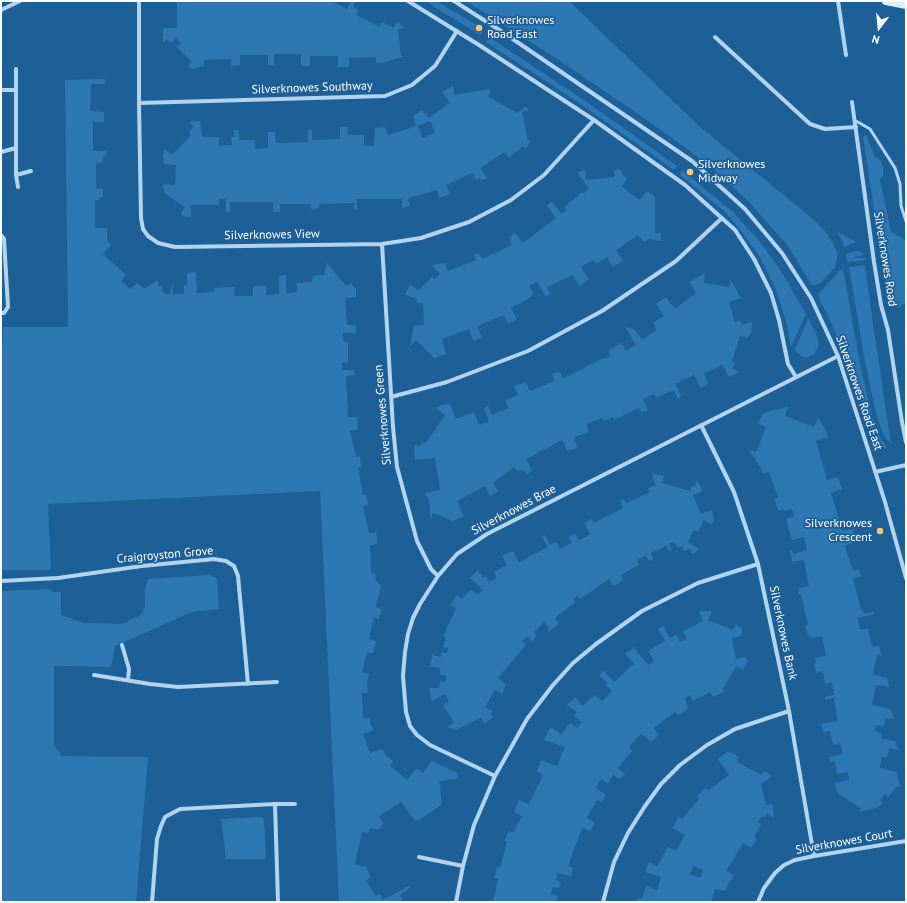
<!DOCTYPE html>
<style>
body{margin:0}
#map{position:relative;width:907px;height:903px;overflow:hidden;background:#1d5f97;font-family:"PT Sans",sans-serif}
canvas{display:block}
.frame{position:absolute;inset:0;border:2px solid #fff;pointer-events:none}
.north{position:absolute;left:859px;top:8px;width:40px;height:40px;-webkit-text-stroke:3px #1d5f97;paint-order:stroke;rotate:196deg;font-size:11px;font-weight:700;line-height:16px;text-align:center;color:#fff}
.north::after{content:'';display:block;margin:auto;width:14px;height:18px;background:#fff;clip-path:polygon(50% 0,100% 100%,50% 72%,0 100%)}
</style>
<div id="map">
<canvas width="907" height="903"></canvas>
<div class="frame"></div>
<div class="north">N</div>
</div>
<script>
const c = document.querySelector('canvas').getContext('2d');
c.lineJoin = 'round';
function fill(path, color) {
  c.fillStyle = color;
  c.fill(path, 'evenodd');
}
function shape(rows) {
  const path = new Path2D();
  for (const r of rows) {
    path.moveTo(r[0], r[1]);
    for (let i = 2; i < r.length; i += 2) path.lineTo(r[i], r[i + 1]);
  }
  return path;
}
function stroke(path, color, width, dash) {
  c.strokeStyle = color;
  c.lineWidth = width;
  c.lineCap = dash ? 'butt' : 'round';
  c.setLineDash(dash || []);
  c.stroke(path);
}
function drawText(font, color, halo, rows, align = 'center') {
  c.font = font + ' "PT Sans",sans-serif';
  c.lineWidth = 3.5;
  c.setLineDash([]);
  c.textBaseline = 'middle';
  c.strokeStyle = halo;
  c.fillStyle = color;
  for (const [text, x, y, turn = 0] of rows) {
    c.save();
    c.translate(x, y);
    c.rotate((+turn || 0) * Math.PI / 180);
    c.textAlign = isNaN(turn) ? turn : align;
    if (halo) c.strokeText(text, 0, 0);
    c.fillText(text, 0, 0);
    c.restore();
  }
}
const green = shape([
 [163,1,331,1,347,9,351,1,355,1,353,7,359,10,356,15,367,20,379,27,382,22,393,28,397,22,405,28,398,29,401,56,405,56,382,63,376,63,376,57,349,58,349,67,338,67,338,56,310,56,310,66,301,66,301,54,274,54,274,65,268,65,268,55,240,55,240,65,231,66,231,59,204,60,204,66,192,69,188,66,192,62,177,47,181,43,176,38,171,43,167,39,163,43,163,28,177,28,177,2],
 [425,1,436,1,483,29,480,35],
 [466,1,569,1,699,126,812,218,825,231,833,243,837,252,837,259,835,267,826,277,819,284,812,285,787,245,750,203,712,168,674,139,565,64],
 [489,37,584,100,677,166,674,170,582,105,486,42],
 [105,79,105,84,91,84,90,111,104,112,104,122,93,122,93,151,106,151,106,156,103,156,103,162,96,163,96,189,103,189,103,197,100,197,100,200,95,200,95,228,107,228,107,240,111,245,103,254,126,275,121,281,130,289,137,283,144,289,158,280,158,286,162,286,162,291,165,294,170,294,172,285,173,285,173,294,184,294,184,285,187,285,187,273,196,272,197,293,214,292,214,288,234,287,235,296,253,296,253,286,266,286,266,295,279,294,279,276,286,275,286,293,297,292,297,283,312,282,313,276,324,275,327,263,346,286,351,283,356,289,356,297,345,298,347,325,356,325,356,333,343,333,343,341,348,342,348,363,342,363,342,370,354,370,355,375,346,376,348,417,357,417,358,429,350,431,356,457,360,456,361,467,358,468,363,495,366,494,368,505,363,506,369,533,376,532,377,539,377,544,370,545,371,573,375,574,376,581,381,586,376,607,382,609,379,619,374,618,369,639,376,641,373,653,367,652,362,672,369,674,367,681,368,693,362,693,363,718,370,718,370,723,373,730,363,734,370,753,382,749,387,756,393,761,390,766,407,780,417,768,423,773,432,761,458,773,458,779,439,781,442,803,440,806,418,821,415,821,401,802,379,816,384,824,378,830,370,828,368,833,362,832,355,864,367,867,367,870,371,877,366,880,376,896,380,894,383,900,409,886,410,888,400,895,404,902,339,902,320,491,48,504,51,570,1,570,1,386,3,327,68,327,65,80],
 [453,86,454,95,489,89,491,90,488,96,517,113,526,107,529,110,522,112,528,140,531,140,526,149,523,146,509,158,504,152,481,168,487,178,481,181,480,178,476,180,472,173,446,185,450,194,439,198,437,190,408,198,410,206,402,208,402,199,357,199,357,209,354,209,354,203,319,204,319,208,311,209,311,204,280,204,280,212,273,212,273,202,230,202,230,212,226,212,226,199,219,199,219,205,191,205,191,217,186,217,180,215,185,207,164,193,163,184,175,185,176,165,164,164,163,156,164,148,172,155,191,135,189,132,194,126,189,122,200,121,202,137,219,137,219,146,232,145,231,137,234,137,234,130,239,130,239,140,255,140,255,149,268,148,268,132,275,132,276,143,308,142,308,130,312,130,312,140,340,139,340,127,347,127,348,135,364,135,364,146,374,146,375,128,385,127,388,135,416,126,413,116,422,110,429,118,450,103,442,92],
 [430,121,435,132,423,138,418,126],
 [866,135,875,157,879,159,883,166,883,176,880,180,891,232,906,240,906,302,898,308,884,276,863,136],
 [620,169,624,176,628,179,622,186,639,200,647,191,655,197,655,233,661,233,661,241,649,239,644,242,638,235,616,250,623,261,613,267,607,257,596,264,593,260,581,267,589,280,579,286,573,275,547,287,551,294,545,296,537,282,529,286,534,295,511,308,517,319,508,324,504,315,477,326,482,338,473,341,469,329,442,339,446,354,438,357,434,358,416,340,410,346,414,326,424,325,423,303,417,303,417,299,405,295,410,284,418,291,432,277,435,279,440,274,431,265,445,263,448,271,476,260,474,254,479,253,482,259,512,245,509,237,515,233,523,243,556,218,547,206,552,202,562,214,567,210,564,207,582,192,584,193,589,189,577,172,585,170,586,180,615,177,614,170],
 [682,170,733,212,760,242,781,271,806,314,791,347,786,322,777,292,760,257,739,228,724,211,680,175],
 [836,231,855,241,856,242,844,247,842,240],
 [855,251,860,251,863,253,863,255,854,257,853,258,866,258,865,260,848,262,846,259,847,254],
 [865,265,873,324,891,444,884,436,879,423,875,409,865,362,849,267],
 [843,269,860,364,871,412,876,431,887,448,884,448,873,436,853,375,832,325,818,296,819,293,823,289,840,270],
 [705,273,704,283,729,287,731,280,741,298,729,302,735,322,740,320,742,325,752,322,751,334,750,333,748,338,740,336,732,361,735,362,732,369,738,371,736,374,729,377,722,364,704,374,708,384,701,388,694,375,675,384,681,395,678,399,674,390,656,398,654,394,643,399,648,410,642,413,639,408,614,420,613,417,604,421,602,418,586,424,589,432,574,437,577,448,568,451,562,440,526,459,532,471,530,472,527,474,522,469,518,472,514,467,493,483,498,491,494,494,490,496,485,486,457,501,464,516,453,521,433,513,430,520,430,503,425,493,440,490,435,458,415,460,414,444,419,447,423,442,426,443,445,415,435,408,442,405,450,404,456,419,474,412,479,425,489,421,484,408,488,406,492,415,508,408,505,400,518,395,514,386,526,382,530,391,554,381,552,374,559,371,563,379,599,360,611,356,608,351,621,343,626,351,636,345,625,327,634,329,642,340,657,330,653,323,664,316,656,304,666,297,675,309,696,293,689,282],
 [808,318,817,336,819,345,814,354,806,358,798,354,795,350],
 [788,407,785,416,814,427,818,418,826,430,828,437,816,441,827,480,838,477,842,489,831,493,843,531,852,529,855,536,856,542,845,546,853,571,859,570,861,576,853,578,861,609,862,609,864,614,874,612,874,614,857,618,860,630,868,628,872,647,879,646,882,656,877,655,873,675,887,678,889,687,876,685,872,705,891,709,894,719,885,718,884,726,876,725,875,731,882,733,881,738,895,741,899,750,889,748,887,758,882,757,880,768,897,772,900,787,897,786,888,797,885,794,880,800,883,803,879,807,859,812,861,808,838,794,834,783,849,780,848,772,837,774,835,761,830,762,829,757,843,754,840,743,833,745,830,731,823,732,821,724,838,721,834,698,825,700,825,697,834,695,832,682,825,684,823,671,816,673,814,663,816,663,815,658,826,656,822,636,811,638,810,636,808,636,807,632,805,626,808,625,801,594,799,594,798,588,809,586,804,560,792,562,790,550,792,550,793,554,807,550,804,537,792,540,786,519,794,516,792,509,784,511,783,509,779,511,774,499,778,497,769,472,763,474,761,468,748,449,756,452,766,427,757,423,764,413,773,410],
 [655,474,664,476,662,483,690,491,692,486,695,486,696,481,700,485,702,491,693,495,701,514,712,510,714,519,712,524,704,520,698,532,694,530,688,542,699,549,695,553,692,554,689,549,684,551,682,546,678,548,674,542,669,544,672,550,669,551,666,546,651,553,653,559,649,561,646,556,637,560,639,565,621,575,623,580,614,586,609,579,580,599,577,596,573,599,575,602,555,618,559,624,549,631,548,629,549,627,544,622,534,632,537,635,532,641,527,636,522,641,526,645,498,678,506,685,502,694,495,690,485,707,493,711,490,715,494,717,484,724,481,718,456,730,447,727,454,723,443,705,449,702,445,694,432,701,429,688,439,688,440,682,445,682,446,675,440,675,440,668,430,667,432,655,441,657,442,652,447,653,448,648,443,647,446,637,444,636,447,627,456,608,450,605,457,595,462,599,471,589,478,595,483,590,470,578,478,570,483,578,486,576,489,582,497,578,494,572,507,565,502,556,513,551,519,562,548,547,542,537,545,535,550,545,556,542,560,549,572,543,569,537,575,533,579,540,590,534,584,523,591,519,594,523,623,508,620,501,624,499,626,503,650,492,648,488,656,485,652,477],
 [210,575,217,579,219,609,192,612,115,646,111,667,54,666,54,745,62,756,148,757,136,902,1,902,1,591,51,589,52,592,61,592,61,615,84,623,122,624,141,615,145,607,145,589,148,579],
 [703,611,712,611,708,620,733,630,736,624,742,629,741,636,732,638,736,659,746,657,747,663,743,670,736,666,723,689,725,691,713,697,710,692,693,701,690,695,685,698,688,709,678,715,675,712,654,728,659,735,651,742,641,734,629,747,632,751,618,768,625,774,620,779,613,775,608,783,601,779,596,788,606,795,602,802,597,800,587,818,594,822,591,831,582,828,568,866,573,868,571,876,558,873,556,880,561,882,559,888,553,887,551,894,558,896,556,902,493,902,498,879,494,878,497,867,500,868,507,842,504,841,509,831,513,833,522,816,514,812,519,800,529,804,543,775,537,771,541,760,557,766,565,747,544,740,548,731,551,727,561,734,570,723,577,728,582,722,574,716,577,712,567,705,575,697,583,706,595,695,602,701,612,691,606,685,607,683,599,675,601,673,604,671,614,682,634,664,625,654,634,647,648,665,654,661,648,651,665,641,658,629,664,626,670,638,676,635,680,642,687,639,683,631,703,621,699,612],
 [728,751,739,757,737,762,762,775,764,771,773,776,761,784,766,805,772,804,774,817,767,814,765,817,762,816,758,822,761,824,754,837,757,839,752,847,751,848,743,843,726,871,734,875,725,891,715,889,711,902,637,902,637,898,642,899,646,886,657,890,661,877,645,872,649,862,657,866,668,847,676,851,685,835,672,828,679,817,682,819,699,799,697,797,701,792,706,788,708,791,729,775,718,759],
 [694,866,703,870,700,878,690,874],
 [262,817,264,820,266,859,226,859,221,819]
]);
const service = shape([
 [856,121,870,129,895,168,900,184,901,206,906,221]
]);
const minor = shape([
 [139,1,139,103,141,218,143,229,148,236,158,243,175,247,382,244,421,238,469,222,511,200,544,175,594,120],
 [408,1,479,45,594,120,685,185,735,230,754,259,771,293,779,320,788,364,796,377],
 [454,1,501,31,692,161,745,209,782,253,811,298,838,356,885,502,906,578],
 [838,1,846,55],
 [1,10,20,1],
 [715,37,810,124,825,129,856,127],
 [16,69,16,175,18,187],
 [1,90,15,90],
 [852,102,874,262,881,305,888,330,902,422,906,442],
 [139,103,385,96,412,85,435,66,457,31],
 [1,152,16,148],
 [16,175,31,171],
 [1,235,4,239,8,307,4,313,1,313],
 [382,244,393,427,397,467,417,541,431,569,438,576],
 [391,397,447,382,528,351,602,311,676,261,722,218],
 [701,425,734,492,758,564,789,711,814,856],
 [875,472,906,465],
 [1,581,58,578,142,566,214,559,226,561,234,566,238,576,248,684],
 [122,645,129,669,128,680],
 [94,675,150,684,178,687,277,682],
 [495,776,430,745,417,735,410,726,406,712,403,676,405,652,408,634,413,618,420,604,438,576,457,554,487,534,838,356],
 [275,804,295,804],
 [419,857,463,866],
 [152,902,157,839,161,826,165,817,180,809,275,804,278,902],
 [456,902,463,866,474,825,495,776,527,719,553,685,573,663,596,644,642,611,698,583,758,564],
 [603,902,614,862,628,833,645,806,661,784,680,765,707,745,735,729,789,711],
 [758,902,764,888,775,873,784,865,795,860,814,856,906,841]
]);
const secondary = shape([
 [886,1,906,5]
]);
const markers = [
 [479,28,4,"#fec771"],
 [690,172,4,"#fec771"],
 [880,531,4,"#fec771"]
];
const poiNames = [
 ["Silverknowes",487,21],
 ["Road East",487,35],
 ["Silverknowes",698,165],
 ["Midway",698,179],
 ["Silverknowes",872,524,"right"],
 ["Crescent",872,538,"right"]
];
const streetNames = [
 ["Silverknowes Southway",312,88,-2],
 ["Silverknowes View",272,235,-1],
 ["Silverknowes Road",885,259,81],
 ["Silverknowes Road East",859,393,71],
 ["Silverknowes Green",383,415,-95],
 ["Silverknowes Brae",514,510,-28],
 ["Craigroyston Grove",165,555,-5],
 ["Silverknowes Bank",783,633,78],
 ["Silverknowes Court",844,842,-10]
];
fill(green, '#2d78b3');
stroke(service, '#b2d4ef', 3);
stroke(minor, '#b2d4ef', 4);
stroke(secondary, '#dfeefb', 8);
for (const [x, y, r, color] of markers) {
  const dot = new Path2D();
  dot.arc(x, y, r, 0, 2 * Math.PI);
  c.fillStyle = color;
  c.fill(dot);
  stroke(dot, '#1d5f97', 1.5);
}
drawText('12px', '#fff', '#1d5f97', poiNames, 'left');
drawText('12px', '#fff', '#1d5f97', streetNames);
</script>
